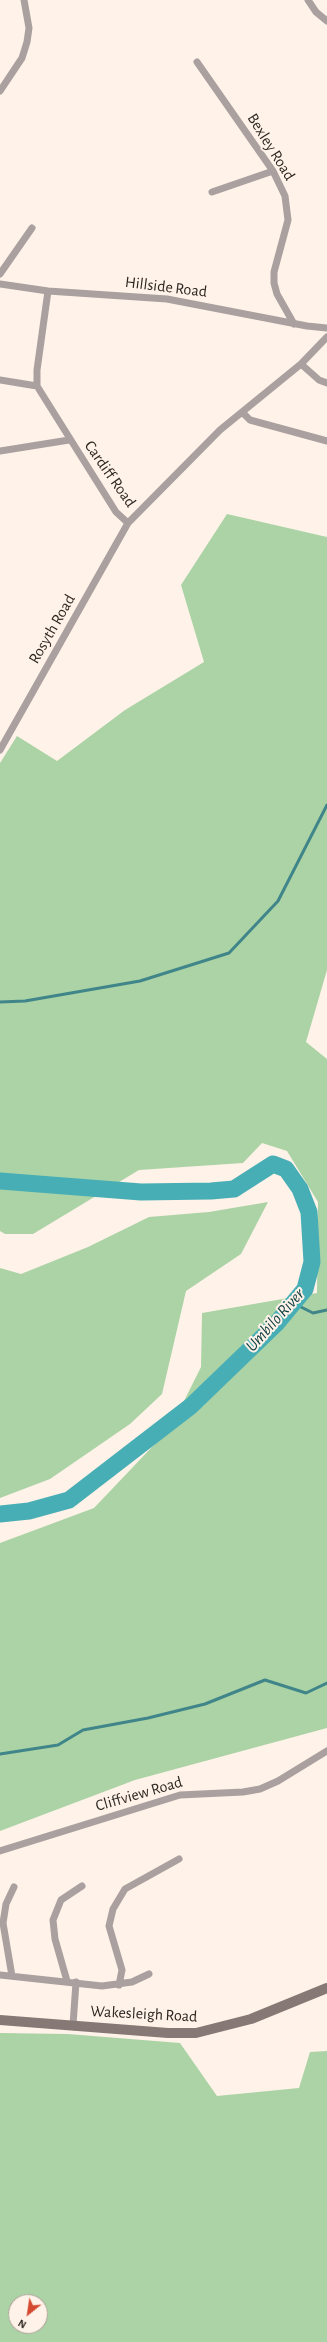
<!DOCTYPE html>
<style>
body{margin:0}
#map{position:relative;width:327px;height:2342px;overflow:hidden;background:#fff2e8;font-family:"Alegreya Sans",sans-serif}
canvas{display:block}
.north{position:absolute;left:8px;top:2294px;width:40px;height:40px;box-sizing:border-box;background:#fff2e8;border:1px solid #aba098;border-radius:50%;rotate:210deg;font-size:11px;font-weight:700;line-height:16px;text-align:center;color:#2c2621}
.north::after{content:'';display:block;margin:auto;width:14px;height:18px;background:#d3482e;clip-path:polygon(50% 0,100% 100%,50% 72%,0 100%)}
</style>
<div id="map">
<canvas width="327" height="2342"></canvas>
<div class="north">N</div>
</div>
<script>
const c = document.querySelector('canvas').getContext('2d');
c.lineJoin = 'round';
function fill(path, color) {
  c.fillStyle = color;
  c.fill(path, 'evenodd');
}
function shape(rows) {
  const path = new Path2D();
  for (const r of rows) {
    path.moveTo(r[0], r[1]);
    for (let i = 2; i < r.length; i += 2) path.lineTo(r[i], r[i + 1]);
  }
  return path;
}
function stroke(path, color, width, dash) {
  c.strokeStyle = color;
  c.lineWidth = width;
  c.lineCap = dash ? 'butt' : 'round';
  c.setLineDash(dash || []);
  c.stroke(path);
}
function drawText(font, color, halo, rows, align = 'center') {
  c.font = font + ' "Alegreya Sans",sans-serif';
  c.lineWidth = 4;
  c.setLineDash([]);
  c.textBaseline = 'middle';
  c.strokeStyle = halo;
  c.fillStyle = color;
  for (const [text, x, y, turn = 0] of rows) {
    c.save();
    c.translate(x, y);
    c.rotate((+turn || 0) * Math.PI / 180);
    c.textAlign = isNaN(turn) ? turn : align;
    if (halo) c.strokeText(text, 0, 0);
    c.fillText(text, 0, 0);
    c.restore();
  }
}
const green = shape([
 [227,514,327,537,327,970,306,1042,327,1059,327,1728,135,1780,0,1831,0,1543,94,1508,171,1427,201,1367,202,1313,317,1293,318,1202,287,1151,262,1143,243,1163,139,1170,33,1234,5,1234,0,1231,0,763,17,736,57,761,125,710,204,662,181,585],
 [268,1202,241,1254,186,1291,162,1394,130,1424,50,1479,0,1498,0,1268,21,1274,88,1247,149,1217,209,1212],
 [0,2033,68,2034,180,2043,217,2096,299,2088,310,2052,327,2051,327,2342,0,2342],
 [16,2302,40,2302,40,2326,16,2326]
]);
const stream = shape([
 [0,1002,25,1001,140,981,229,953,278,901,327,805],
 [293,1303,313,1313,327,1310],
 [0,1754,58,1745,83,1730,148,1718,205,1704,265,1680,306,1693,327,1683]
]);
const river = shape([
 [0,1181,141,1192,211,1191,234,1189,273,1164,286,1169,300,1189,309,1212,312,1262,305,1289,276,1324,191,1406,69,1500,29,1511,0,1514]
]);
const minor = shape([
 [308,0,316,12,327,21],
 [197,62,273,171,285,196,288,220,274,272,274,283,277,294,294,324],
 [0,91,22,58,27,42,29,28,24,0],
 [212,192,273,171],
 [0,274,32,228],
 [0,284,48,291,167,299,307,326,327,328],
 [48,291,37,370,37,386,116,512,128,523,220,430,301,364,327,337],
 [301,364,319,380,327,383],
 [0,380,37,386],
 [243,413,250,420,327,441],
 [0,451,69,440],
 [0,750,128,523],
 [0,1851,180,1795,243,1792,260,1789,278,1781,327,1751],
 [0,1975,102,1986,132,1982,149,1974],
 [12,1976,3,1923,6,1904,14,1887],
 [67,1981,55,1939,53,1920,61,1900,82,1886],
 [119,1985,122,1970,109,1926,113,1909,125,1889,179,1859],
 [73,2025,76,1982]
]);
const secondary = shape([
 [0,2020,168,2033,196,2033,251,2019,327,1988]
]);
const streetNames = [
 ["Bexley Road",271,147,58],
 ["Hillside Road",166,287,7],
 ["Cardiff Road",110,474,55],
 ["Rosyth Road",52,629,-60],
 ["Cliffview Road",139,1794,-16],
 ["Wakesleigh Road",144,2014,3]
];
const waterNames = [
 ["Umbilo River",275,1320,-48]
];
fill(green, '#abd3a6');
stroke(stream, '#408589', 3);
stroke(river, '#48aeb5', 17);
stroke(minor, '#aaa09f', 7);
stroke(secondary, '#857875', 10);
drawText('16px', '#2c2621', '#fff2e8', streetNames);
drawText('italic 17px', '#0e3e41', '#fff2e8', waterNames);
</script>
